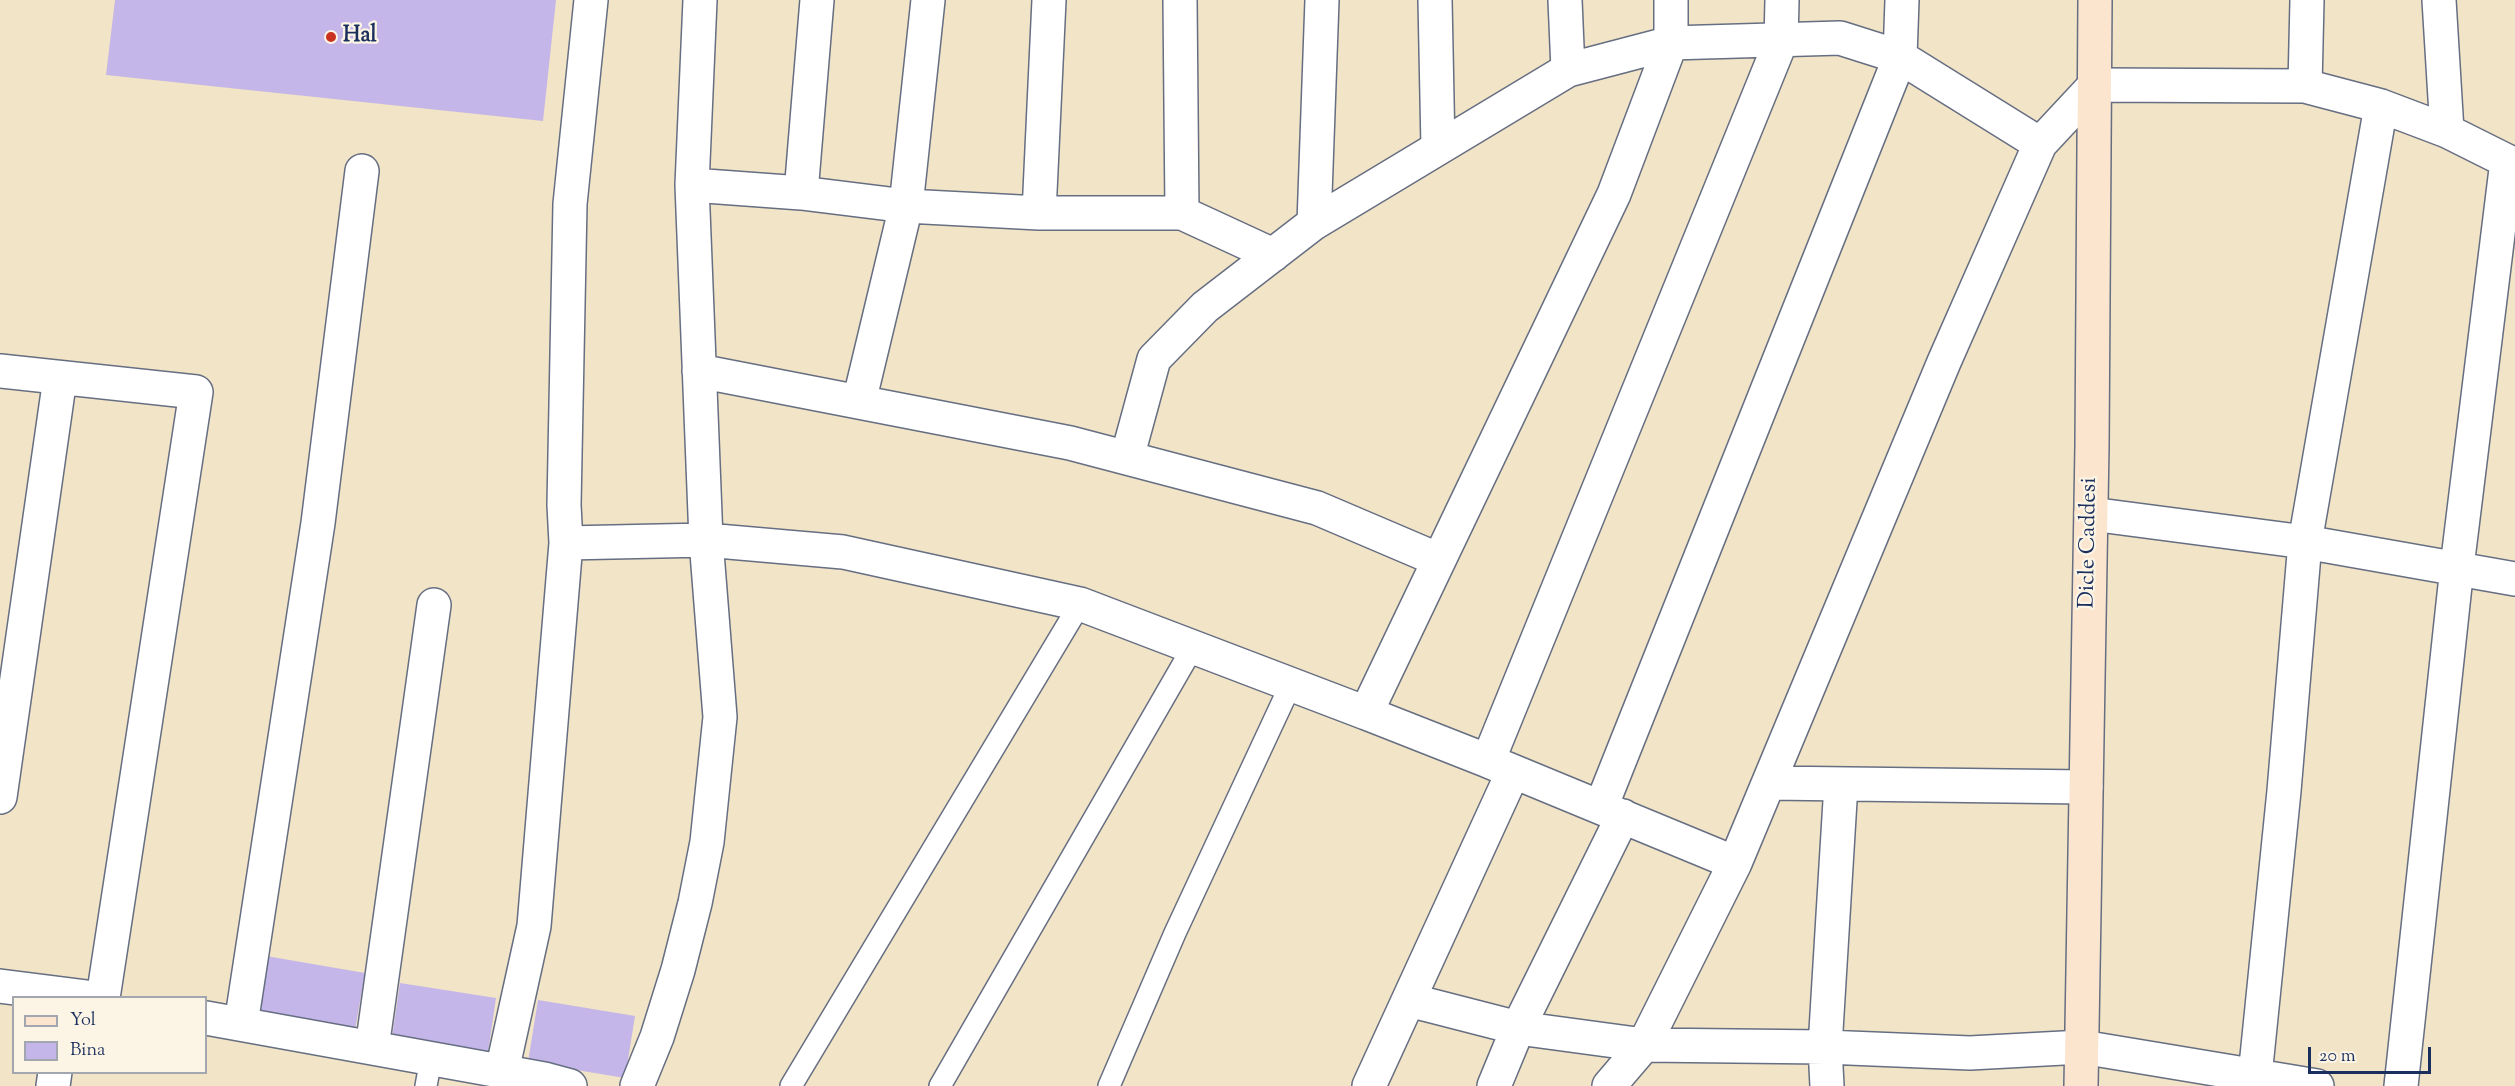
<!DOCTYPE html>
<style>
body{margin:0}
#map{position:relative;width:2515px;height:1086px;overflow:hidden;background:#f2e4c6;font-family:"Sorts Mill Goudy",serif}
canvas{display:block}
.legend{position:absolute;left:12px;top:996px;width:195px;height:78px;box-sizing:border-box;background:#fcf5e5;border:2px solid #a2a6af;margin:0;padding:8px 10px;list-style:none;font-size:18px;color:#1b2f5e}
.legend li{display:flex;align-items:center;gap:12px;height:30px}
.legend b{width:30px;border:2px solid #a2a6af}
.scale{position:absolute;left:2308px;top:1047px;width:123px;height:27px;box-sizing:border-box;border:3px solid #1b2f5e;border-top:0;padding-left:8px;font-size:18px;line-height:21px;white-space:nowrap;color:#1b2f5e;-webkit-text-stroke:4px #fcf5e5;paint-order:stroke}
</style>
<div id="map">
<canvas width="2515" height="1086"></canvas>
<ul class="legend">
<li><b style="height:8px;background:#fbe5cf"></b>Yol</li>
<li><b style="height:16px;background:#c4b6e8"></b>Bina</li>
</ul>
<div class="scale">20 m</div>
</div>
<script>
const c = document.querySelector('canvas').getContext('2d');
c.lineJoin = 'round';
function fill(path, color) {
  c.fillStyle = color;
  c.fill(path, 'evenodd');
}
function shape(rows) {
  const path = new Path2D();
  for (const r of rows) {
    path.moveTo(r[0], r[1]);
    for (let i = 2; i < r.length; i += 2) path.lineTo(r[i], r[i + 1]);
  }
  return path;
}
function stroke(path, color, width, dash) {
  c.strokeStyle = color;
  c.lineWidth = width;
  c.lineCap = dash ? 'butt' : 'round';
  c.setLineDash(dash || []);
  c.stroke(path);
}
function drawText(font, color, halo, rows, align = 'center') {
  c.font = font + ' "Sorts Mill Goudy",serif';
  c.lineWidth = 4.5;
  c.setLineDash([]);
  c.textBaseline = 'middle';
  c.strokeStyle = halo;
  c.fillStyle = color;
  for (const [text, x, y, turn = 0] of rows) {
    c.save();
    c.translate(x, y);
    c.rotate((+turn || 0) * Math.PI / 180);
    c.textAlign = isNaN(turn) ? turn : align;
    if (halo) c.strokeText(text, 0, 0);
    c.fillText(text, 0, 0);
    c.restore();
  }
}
const building = shape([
 [115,0,556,0,543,121,106,75],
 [266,956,365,973,354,1036,255,1019],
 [400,983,496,998,487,1059,391,1044],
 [538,1000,635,1016,625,1078,528,1062]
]);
const service = shape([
 [426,1086,431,1059],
 [791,1086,1080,604],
 [940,1086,1193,647],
 [1109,1086,1175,933,1291,684]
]);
const minor = shape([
 [700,0,692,185,801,193,906,206,1039,213,1182,213,1180,0],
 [1435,0,1438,148],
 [1565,0,1568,70],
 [1902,0,1900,57,2040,144],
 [2439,0,2447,131],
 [2305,86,2307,0],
 [801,193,817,0],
 [1039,213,1049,0],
 [1182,213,1273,255],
 [1314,223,1322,0],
 [0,371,196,392,103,998],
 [699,371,1070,443,1317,508,1439,560],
 [859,402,906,206,928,0],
 [1127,458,1154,359,1205,307,1314,223,1568,70,1671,43,1840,38,1900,57,1601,807],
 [2091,514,2305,542,2515,579],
 [566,543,706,540,692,185],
 [1488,761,1366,713,1614,194,1671,43,1671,0],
 [1770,783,2086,787],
 [0,797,60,378],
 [1735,863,1488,761,1781,41,1782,0],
 [0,986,95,998],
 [1409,1000,1518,1028,1644,1045,1825,1047,1970,1053,2082,1047,2317,1086],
 [206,1018,544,1079,570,1086],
 [241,1024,318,523,362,171],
 [372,1048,434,605],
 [502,1071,534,926,566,543,564,505,570,204,591,0],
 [2255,1076,2284,791,2305,542,2381,106],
 [53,1086,55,1072],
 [637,1086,657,1037,678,970,695,903,707,842,720,717,706,540,843,552,1080,604,1366,713],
 [1369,1086,1513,772],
 [1494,1086,1518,1028,1623,816],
 [1609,1086,1644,1045,1735,863,1944,362,2040,144,2095,85,2305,86,2381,106,2447,131,2515,165],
 [1827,1086,1825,1047,1841,784],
 [2401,1086,2457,567,2507,161]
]);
const secondary = shape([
 [2081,1086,2092,446,2095,0]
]);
const markers = [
 [331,37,6,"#c8321e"]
];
const poiNames = [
 ["Hal",343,37]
];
const streetNames = [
 ["Dicle Caddesi",2090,543,-89]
];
fill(building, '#c4b6e8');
stroke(service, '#666e82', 24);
stroke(minor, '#666e82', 36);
stroke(secondary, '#666e82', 36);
stroke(service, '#fff', 21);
stroke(minor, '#fff', 33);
stroke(secondary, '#fbe5cf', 33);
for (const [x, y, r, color] of markers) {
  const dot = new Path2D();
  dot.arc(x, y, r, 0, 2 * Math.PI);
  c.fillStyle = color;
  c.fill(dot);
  stroke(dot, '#fcf5e5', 2);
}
drawText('bold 22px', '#1b2f5e', '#fcf5e5', poiNames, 'left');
drawText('22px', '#1b2f5e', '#fcf5e5', streetNames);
</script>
